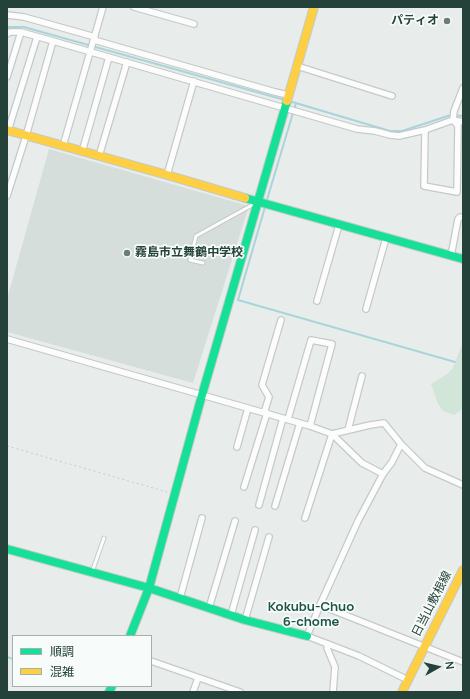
<!DOCTYPE html>
<meta charset="utf-8">
<style>
body{margin:0}
#map{position:relative;width:470px;height:699px;overflow:hidden;background:#e8edeb;font-family:Manrope,"Noto Sans JP",sans-serif}
canvas{display:block}
.frame{position:absolute;inset:0;border:8px solid #24423a;pointer-events:none}
.legend{position:absolute;left:12px;top:635px;width:140px;height:52px;box-sizing:border-box;background:#f7fbf9;border:1px solid #a3b1ad;margin:0;padding:5px 7px;list-style:none;font-size:12px;color:#24423a}
.legend li{display:flex;align-items:center;gap:8px;height:20px}
.legend b{width:20px;border:1px solid #a3b1ad}
.north{position:absolute;left:418px;top:647px;width:40px;height:40px;-webkit-text-stroke:3px #f7fbf9;paint-order:stroke;rotate:82deg;font-size:11px;font-weight:700;line-height:16px;text-align:center;color:#24423a}
.north::after{content:'';display:block;margin:auto;width:14px;height:18px;background:#24423a;clip-path:polygon(50% 0,100% 100%,50% 72%,0 100%)}
</style>
<div id="map">
<canvas width="470" height="699"></canvas>
<div class="frame"></div>
<ul class="legend">
<li><b style="height:5px;background:#16e098"></b>順調</li>
<li><b style="height:5px;background:#ffcf43"></b>混雑</li>
</ul>
<div class="north">N</div>
</div>
<script>
const c = document.querySelector('canvas').getContext('2d');
c.lineJoin = 'round';
function fill(path, color) {
  c.fillStyle = color;
  c.fill(path, 'evenodd');
}
function shape(rows) {
  const path = new Path2D();
  for (const r of rows) {
    path.moveTo(r[0], r[1]);
    for (let i = 2; i < r.length; i += 2) path.lineTo(r[i], r[i + 1]);
  }
  return path;
}
function stroke(path, color, width, dash) {
  c.strokeStyle = color;
  c.lineWidth = width;
  c.lineCap = dash ? 'butt' : 'round';
  c.setLineDash(dash || []);
  c.stroke(path);
}
function drawText(font, color, halo, rows, align = 'center') {
  c.font = font + ' Manrope,"Noto Sans JP",sans-serif';
  c.lineWidth = 3.5;
  c.setLineDash([]);
  c.textBaseline = 'middle';
  c.strokeStyle = halo;
  c.fillStyle = color;
  for (const [text, x, y, turn = 0] of rows) {
    c.save();
    c.translate(x, y);
    c.rotate((+turn || 0) * Math.PI / 180);
    c.textAlign = isNaN(turn) ? turn : align;
    if (halo) c.strokeText(text, 0, 0);
    c.fillText(text, 0, 0);
    c.restore();
  }
}
const built = shape([
 [49,149,249,206,193,383,7,332,7,299]
]);
const green = shape([
 [463,342,463,409,454,415,443,411,438,404,431,384,447,374,453,368]
]);
const stream = shape([
 [7,27,24,27,285,100],
 [289,101,390,131,402,131,451,115,463,116],
 [266,203,296,103],
 [265,207,238,300,455,362],
 [7,657,13,659]
]);
const path = shape([
 [7,446,167,492]
]);
const lane = shape([
 [203,263,190,260,196,236,254,204],
 [92,572,104,538]
]);
const street = shape([
 [134,7,194,24],
 [7,15,24,17,95,37],
 [7,34,10,32,21,32,53,41,357,129,375,131,390,135,399,136,425,130,453,120,463,122],
 [94,40,275,92,288,95],
 [297,66,392,96],
 [7,77,21,32],
 [425,130,424,186,457,192,458,126,453,120,454,111,463,88],
 [8,131,37,37],
 [63,146,103,7],
 [82,152,109,57],
 [99,156,127,62],
 [167,175,194,81],
 [7,196,26,136,53,41],
 [451,256,458,219,460,217,463,217],
 [317,301,339,225],
 [366,309,386,238],
 [7,339,310,426,332,434,362,463,383,474],
 [264,413,269,397,262,385,281,320],
 [288,419,311,340,332,344,310,426],
 [348,430,362,376],
 [332,434,370,425,384,423,401,444,425,468,463,485],
 [401,444,392,462,383,474,358,521,320,605,307,636,359,656,408,680],
 [237,447,248,408],
 [244,487,267,413],
 [259,505,283,418],
 [275,506,300,423],
 [305,518,332,434],
 [180,598,202,518],
 [320,605,463,662],
 [209,608,235,521],
 [231,615,255,530],
 [245,620,269,537],
 [328,644,327,648,335,667,333,692],
 [151,661,240,692],
 [193,692,198,678]
]);
const fast = shape([
 [245,198,463,259],
 [7,549,149,588,245,620,307,636],
 [130,636,149,588,202,395,287,101],
 [109,692,112,686]
]);
const slow = shape([
 [287,101,314,7],
 [7,130,167,175,245,198],
 [402,692,463,570]
]);
const markers = [
 [447,21,4,"#697e78"],
 [127,253,4,"#697e78"]
];
const poiNames = [
 ["パティオ",439,21],
 ["霧島市立舞鶴中学校",135,253,"left"]
];
const streetNames = [
 ["日当山敷根線",432,604,-63]
];
const neighbourhoodNames = [
 ["Kokubu-Chuo",311,607],
 ["6-chome",311,622]
];
fill(built, '#d6dedb');
fill(green, '#d1e6d8');
stroke(stream, '#a9d4db', 2);
stroke(lane, '#c5cac8', 5);
stroke(street, '#c5cac8', 8);
stroke(fast, '#c3cbc8', 10);
stroke(slow, '#c3cbc8', 10);
stroke(path, '#c3ccca', 1, [2, 3]);
stroke(lane, '#fcfcfc', 3);
stroke(street, '#fcfcfc', 5.5);
stroke(fast, '#16e098', 8);
stroke(slow, '#ffcf43', 8);
for (const [x, y, r, color] of markers) {
  const dot = new Path2D();
  dot.arc(x, y, r, 0, 2 * Math.PI);
  c.fillStyle = color;
  c.fill(dot);
  stroke(dot, '#f7fbf9', 1.5);
}
drawText('bold 12px', '#24423a', '#f7fbf9', poiNames, 'right');
drawText('12px', '#24423a', '#f7fbf9', streetNames);
drawText('bold 13px', '#1f5548', '#f7fbf9', neighbourhoodNames);
</script>
